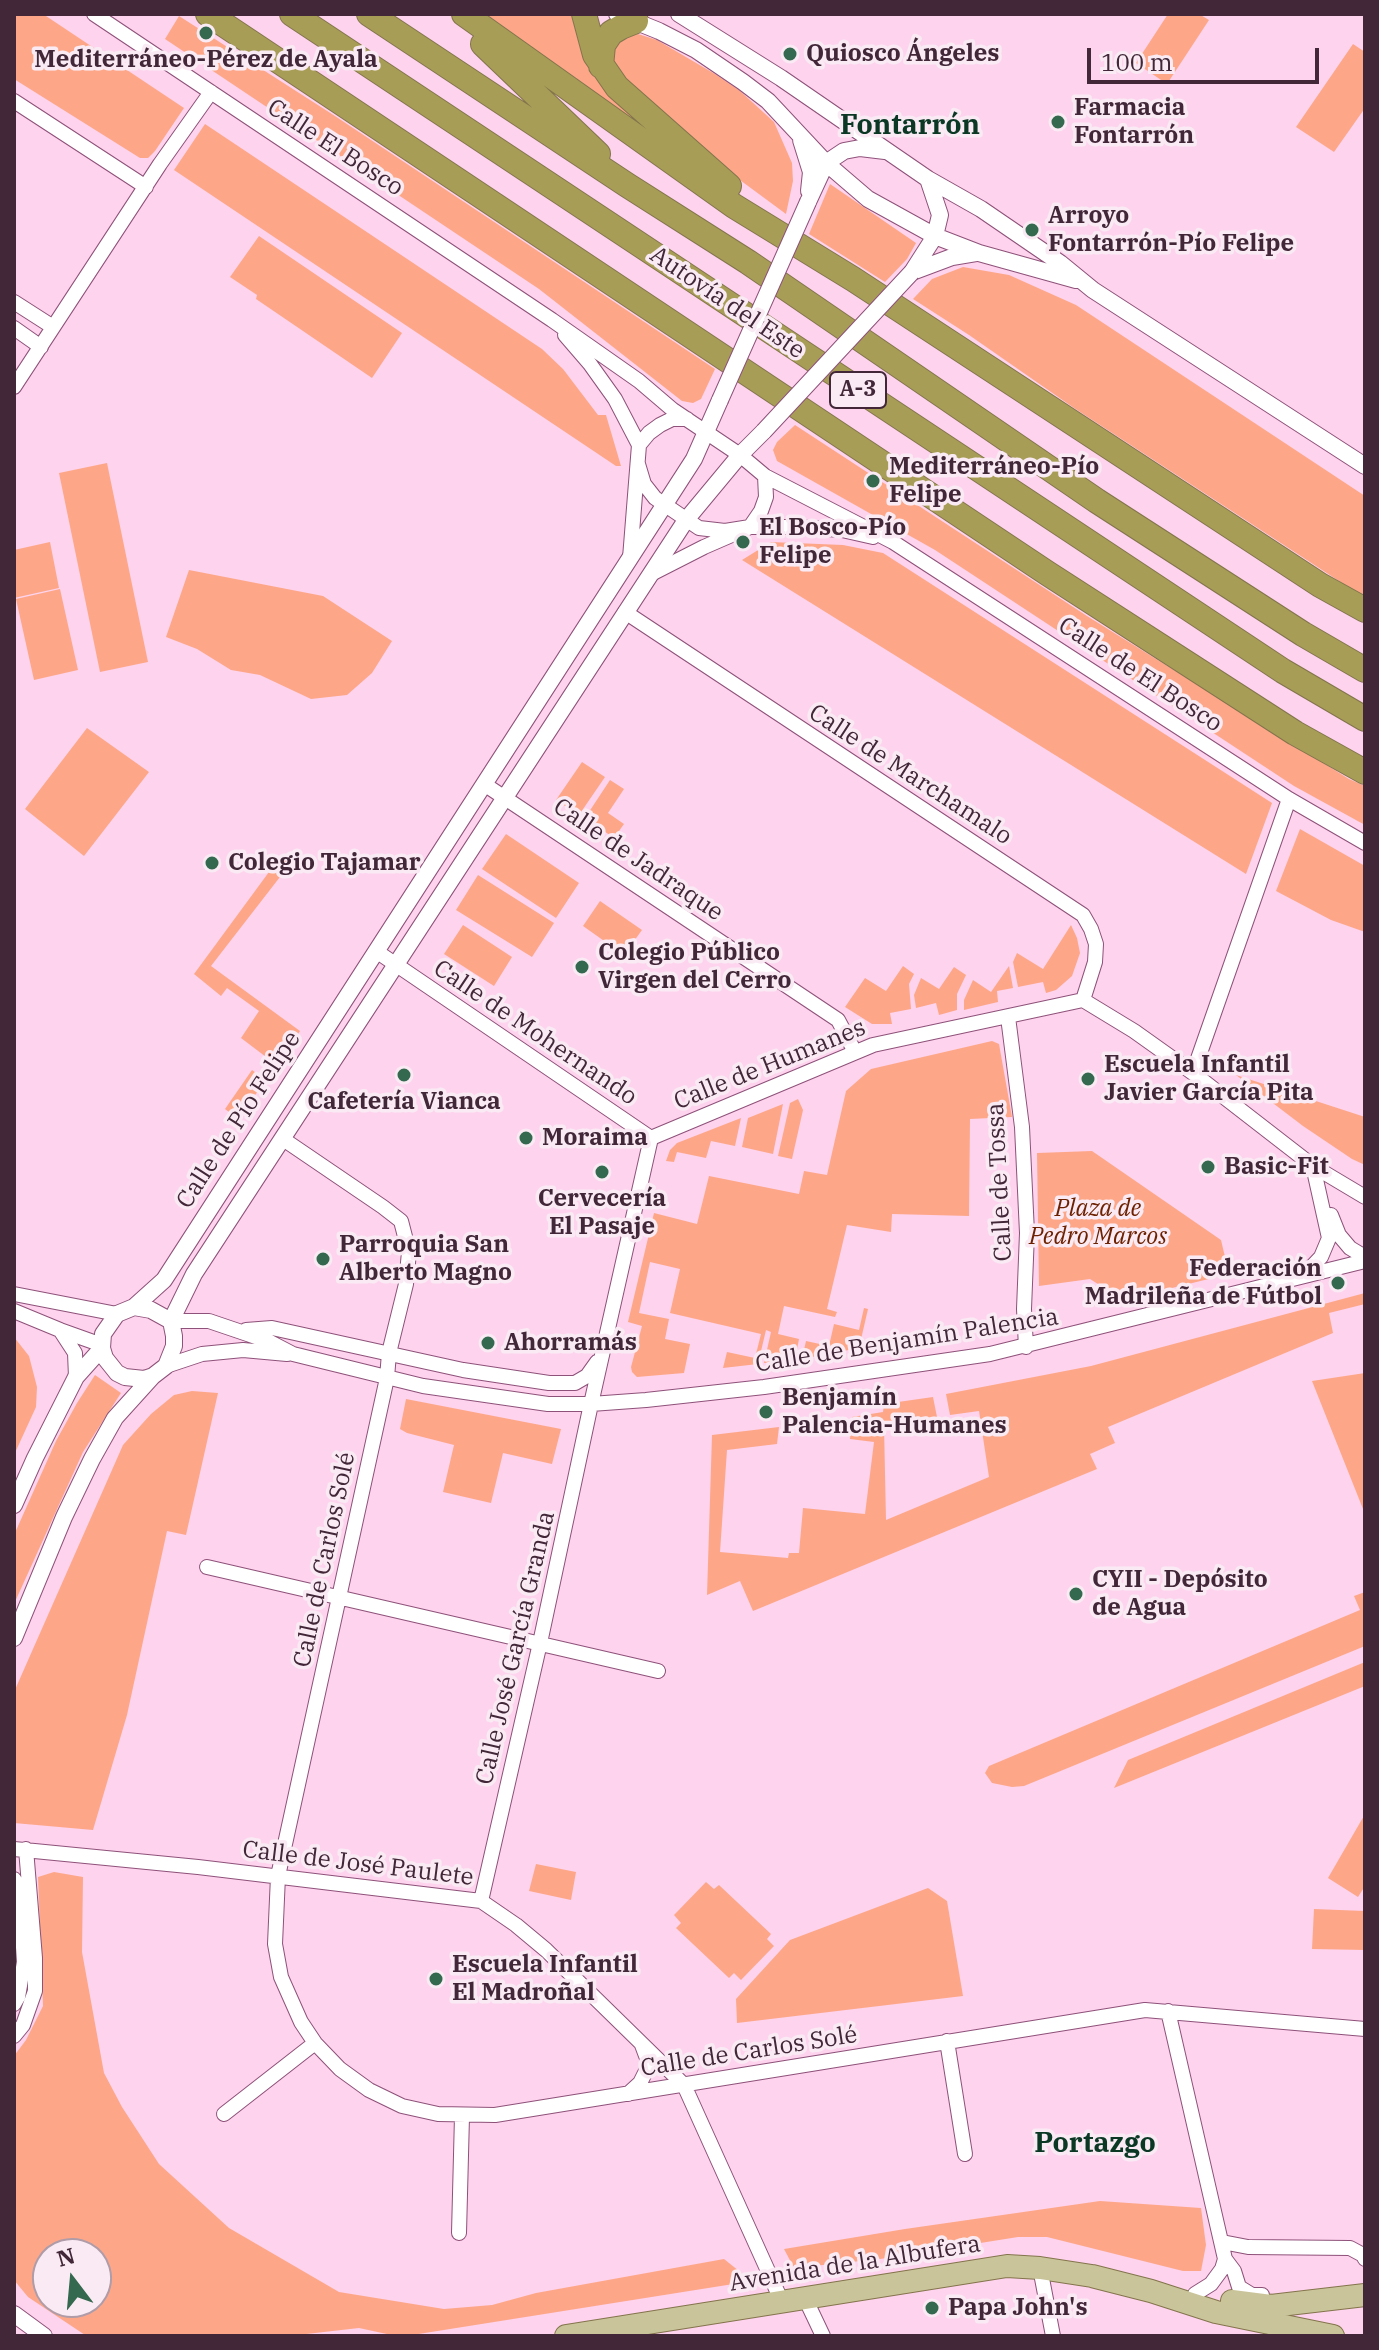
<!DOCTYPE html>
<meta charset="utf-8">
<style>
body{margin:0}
#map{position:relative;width:1379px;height:2350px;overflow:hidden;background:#fed3ee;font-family:"IBM Plex Serif",serif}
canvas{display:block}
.frame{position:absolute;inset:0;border:16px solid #412738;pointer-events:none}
.north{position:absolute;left:32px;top:2238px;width:80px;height:80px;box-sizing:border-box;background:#f9eaf3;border:2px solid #af9ca8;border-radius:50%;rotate:344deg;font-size:22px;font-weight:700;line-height:32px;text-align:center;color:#412738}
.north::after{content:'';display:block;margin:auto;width:28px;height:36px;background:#34694f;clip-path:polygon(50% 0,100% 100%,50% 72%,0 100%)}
.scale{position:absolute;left:1087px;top:48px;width:232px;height:36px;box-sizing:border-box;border:4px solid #412738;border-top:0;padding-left:10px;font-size:24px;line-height:28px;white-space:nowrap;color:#412738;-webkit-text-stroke:6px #f9eaf3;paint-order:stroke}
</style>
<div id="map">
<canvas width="1379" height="2350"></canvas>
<div class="frame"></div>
<div class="north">N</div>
<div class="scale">100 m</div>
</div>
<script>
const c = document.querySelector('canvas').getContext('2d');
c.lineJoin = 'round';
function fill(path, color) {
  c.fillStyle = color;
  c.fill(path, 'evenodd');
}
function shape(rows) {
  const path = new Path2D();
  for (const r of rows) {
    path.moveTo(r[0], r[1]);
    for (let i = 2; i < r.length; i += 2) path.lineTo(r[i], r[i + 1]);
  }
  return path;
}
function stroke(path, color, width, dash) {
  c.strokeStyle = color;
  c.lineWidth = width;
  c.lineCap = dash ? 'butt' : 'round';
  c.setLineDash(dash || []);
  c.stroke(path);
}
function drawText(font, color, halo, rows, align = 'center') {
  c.font = font + ' "IBM Plex Serif",serif';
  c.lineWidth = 7;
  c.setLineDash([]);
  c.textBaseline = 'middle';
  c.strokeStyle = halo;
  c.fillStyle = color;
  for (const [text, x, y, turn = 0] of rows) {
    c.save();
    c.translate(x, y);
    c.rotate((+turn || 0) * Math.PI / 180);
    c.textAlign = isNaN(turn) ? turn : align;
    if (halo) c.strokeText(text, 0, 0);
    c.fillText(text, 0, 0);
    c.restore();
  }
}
const green = shape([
 [14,14,43,14,184,108,155,151,148,158,140,158,14,79],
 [469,14,571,14,580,47,588,63,654,132],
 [1168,14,1199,14,1209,20,1167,84,1136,63],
 [179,16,335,116,715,369,701,399,693,403,682,401,539,289,165,39],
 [635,33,657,40,715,74,739,90,774,122,792,163,793,181,786,214,725,169,615,78,610,45],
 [1353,44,1365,52,1365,108,1334,152,1296,127],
 [205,124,542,349,563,369,598,415,606,415,621,466,616,466,174,170],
 [830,184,916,243,907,259,885,282,809,234],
 [259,236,402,333,372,378,256,299,257,295,230,277],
 [963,267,1009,275,1076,305,1365,496,1365,598,1074,408,969,335,913,299,932,279],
 [795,425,1087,616,1349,779,1365,786,1365,825,1294,786,935,550,777,461,773,450,777,442],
 [107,463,148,662,100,672,59,473],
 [50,542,59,588,14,598,14,550],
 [771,542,843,545,883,553,1272,803,1246,874,742,560],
 [189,570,323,596,392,641,372,673,347,695,311,699,260,675,231,670,197,649,166,637],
 [60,589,78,670,34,680,16,599],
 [87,728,149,772,84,856,25,809],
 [582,762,605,777,579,815,556,800],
 [610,780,624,789,608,813,624,824,614,838,585,818],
 [1300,829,1365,866,1365,932,1331,920,1276,891],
 [506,834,579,883,556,918,482,869],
 [280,857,290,864,211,966,300,1031,278,1066,241,1038,259,1011,227,988,221,996,194,974],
 [478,875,554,923,532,957,456,910],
 [600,901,642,930,624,955,583,926],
 [463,925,512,957,494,986,444,954],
 [1071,925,1077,938,1080,953,1072,976,1056,990,1046,993,1043,982,1018,987,1013,962,1017,953,1043,969],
 [903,966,914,974,909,984,911,1009,890,1013,892,1024,872,1024,845,1007,865,978,886,991],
 [1009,966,1013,988,997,991,998,1002,964,1010,964,1000,973,980,991,992],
 [954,967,966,975,957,994,957,1010,939,1015,936,1003,916,1008,914,995,921,978,939,989],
 [992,1041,999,1044,1012,1117,970,1119,969,1216,892,1214,891,1232,847,1225,827,1309,837,1312,835,1317,784,1306,778,1334,799,1339,795,1360,764,1363,771,1332,766,1330,758,1364,723,1368,727,1352,755,1358,761,1334,670,1313,680,1269,650,1262,639,1313,669,1319,665,1339,690,1344,684,1373,637,1377,632,1372,631,1367,642,1326,628,1322,654,1213,697,1224,709,1176,799,1194,804,1171,827,1175,846,1091,871,1069],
 [252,1070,266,1080,238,1119,225,1109],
 [1236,1075,1365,1117,1365,1165,1352,1159,1303,1126],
 [798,1099,803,1110,792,1159,778,1156,790,1103],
 [783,1104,773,1154,742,1147,748,1118],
 [741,1118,735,1146,711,1141,706,1158,677,1152,674,1162,666,1161,670,1150,677,1143],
 [1092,1151,1221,1240,1229,1274,1123,1300,1090,1279,1039,1286,1037,1153],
 [1365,1293,1365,1304,1329,1313,1333,1333,1108,1427,1115,1443,1090,1454,1097,1469,753,1611,740,1581,707,1595,712,1435,779,1427,777,1444,727,1450,720,1552,788,1558,789,1553,799,1553,803,1508,865,1514,874,1442,850,1439,852,1417,883,1412,884,1404,933,1397,937,1417,884,1426,886,1520,989,1477,979,1411,950,1415,946,1394,1091,1366],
 [864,1308,868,1309,859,1348,802,1359,806,1341,829,1346,834,1324,859,1330],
 [14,1337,29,1356,37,1387,36,1407,14,1455],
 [1365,1373,1365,1514,1312,1381],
 [95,1375,121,1393,83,1452,14,1604,14,1535,56,1441,77,1403],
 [192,1391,218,1393,186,1535,167,1531,127,1715,93,1830,14,1823,14,1692,123,1445,151,1414,174,1395],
 [406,1399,561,1429,552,1464,503,1453,491,1503,443,1492,454,1445,407,1433,400,1429],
 [1365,1592,1365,1646,1024,1786,1012,1787,992,1783,985,1773,989,1766,1360,1610,1354,1596],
 [1365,1662,1365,1686,1114,1788,1128,1760],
 [1365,1814,1365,1886,1358,1897,1328,1878],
 [536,1864,576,1872,571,1900,529,1891],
 [54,1872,83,1877,82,1952,104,2073,122,2107,159,2164,229,2228,339,2292,444,2309,492,2305,536,2293,724,2259,744,2275,746,2282,406,2336,396,2336,359,2328,289,2336,85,2335,28,2297,14,2280,14,2056,26,2040,43,2006,38,1877],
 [48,2254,96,2254,96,2302,48,2302],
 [706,1882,714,1889,719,1885,771,1934,767,1939,774,1946,741,1980,734,1973,729,1978,676,1928,681,1923,674,1915],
 [928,1888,947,1901,963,1996,737,2023,736,1999,790,1940],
 [1314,1909,1365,1911,1365,1950,1312,1949],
 [1100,2201,1201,2208,1206,2245,1201,2271,1183,2271,1047,2237,1018,2237,880,2259,794,2268,784,2249,905,2229]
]);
const minor = shape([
 [94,14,552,320,639,381,673,410,740,455,765,476,893,542,1289,799,1365,843],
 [14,101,146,187],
 [14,302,53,327],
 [14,328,41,347],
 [565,335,590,364,615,399,639,445],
 [14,387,160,164,211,92],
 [638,464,644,484,655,498,699,528,725,531,750,527,795,527,842,530,873,537],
 [630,558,639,445,649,433,660,425,672,419,687,419],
 [651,574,704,547,750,527,761,511,766,497,765,476],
 [625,612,1083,915,1091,929,1096,944,1095,962,1083,1000],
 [484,784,838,1020,855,1052],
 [376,951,651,1138],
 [1008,1017,1022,1127,1027,1233,1024,1309,1026,1347],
 [1193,1073,1289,799],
 [283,1139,383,1207,401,1221,409,1252,406,1284,389,1353,387,1378,278,1876,275,1944,281,1977,301,2022,315,2043,340,2069,369,2090,402,2106,438,2114,495,2115,1145,2010,1365,2029],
 [1331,1215,1339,1235,1350,1248,1365,1257],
 [1304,1275,1321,1257,1329,1238,1313,1166],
 [14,1294,117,1314],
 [14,1311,60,1330,75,1353,76,1377],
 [171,1321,209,1321,268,1341,293,1354,423,1386,548,1404,591,1404,646,1400,764,1387,990,1354,1365,1261],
 [60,1330,102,1345],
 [246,1330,272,1328,463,1370,549,1383,575,1383,587,1376,597,1362],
 [166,1366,202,1354,243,1350,287,1354],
 [207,1567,658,1671],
 [14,1849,198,1867,481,1901,516,1925,546,1950,684,2085,782,2302],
 [14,1879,19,1887,24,1962,18,1997,14,2004],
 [481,1901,540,1643,591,1404,651,1138,873,1045,1083,1000,1134,1031,1193,1073,1313,1166,1365,1197],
 [1168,2011,1225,2259,1234,2271,1239,2287,1252,2295,1262,2295],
 [14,2036,23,2025,35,1991,35,1958,26,1849],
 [947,2041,965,2154],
 [628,2094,640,2083,647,2069,648,2061,642,2045],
 [224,2114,315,2043],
 [459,2233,462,2116],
 [1222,2242,1248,2247,1350,2248,1363,2255,1365,2259],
 [1040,2268,1053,2336],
 [1195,2294,1211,2284,1222,2269,1225,2259],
 [805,2298,823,2336]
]);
const tertiary = shape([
 [617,14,659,31,696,50,743,82,768,101,826,163,868,199,935,236,979,253,1076,280],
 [679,14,781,78,928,179,981,209,1060,263,1093,290,1365,466],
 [801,140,811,172,809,191],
 [808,202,826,163,844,151,860,148,885,151],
 [912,272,935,236,940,215,928,179],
 [912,272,952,257,976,253],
 [134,1307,164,1280,694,459,720,400],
 [134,1307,151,1310,171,1321,174,1336,174,1346,166,1366,153,1376,144,1379,125,1377,117,1373,105,1358,102,1348,103,1334,117,1314,134,1307],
 [171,1321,194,1274,686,520,740,455,764,431],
 [14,1505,35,1458,76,1377,102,1348],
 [14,1638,64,1517,92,1459,115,1418,153,1376],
 [14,2314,44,2336]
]);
const primary = shape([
 [1232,2301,1271,2306,1365,2295],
 [566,2336,1007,2266,1040,2268,1092,2276,1151,2291,1216,2312,1333,2336]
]);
const motorway = shape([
 [208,14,1047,573,1295,733,1365,772],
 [292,14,1283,671,1365,719],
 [369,14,627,185,748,262,1097,501,1303,634,1365,670],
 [464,14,734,206,853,279,1320,585,1365,610],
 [584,14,595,55,617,87,729,186],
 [483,44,598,154],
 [601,66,603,45,611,33,621,27,636,21]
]);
const tertiaryBridge = shape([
 [720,400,808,202],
 [764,431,912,272]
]);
const markers = [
 [206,33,8,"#34694f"],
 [790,54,8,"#34694f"],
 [1058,122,8,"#34694f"],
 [1032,230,8,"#34694f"],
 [873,481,8,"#34694f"],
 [743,542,8,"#34694f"],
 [212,863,8,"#34694f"],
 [582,967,8,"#34694f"],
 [404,1075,8,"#34694f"],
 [1088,1079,8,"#34694f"],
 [526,1138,8,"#34694f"],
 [1208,1167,8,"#34694f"],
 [602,1172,8,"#34694f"],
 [323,1259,8,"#34694f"],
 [1338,1283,8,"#34694f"],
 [488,1343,8,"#34694f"],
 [766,1412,8,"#34694f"],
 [1076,1594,8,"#34694f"],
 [436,1979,8,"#34694f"],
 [932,2308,8,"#34694f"]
];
const shields = [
 [858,390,56]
];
const shieldNames = [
 ["A-3",858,390]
];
const poiNames = [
 ["Quiosco Ángeles",806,54],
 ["Mediterráneo-Pérez de Ayala",206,60,"center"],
 ["Farmacia",1074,108],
 ["Fontarrón",1074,136],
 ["Arroyo",1048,216],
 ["Fontarrón-Pío Felipe",1048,244],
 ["Mediterráneo-Pío",889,467],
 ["Felipe",889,495],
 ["El Bosco-Pío",759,528],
 ["Felipe",759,556],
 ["Colegio Tajamar",228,863],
 ["Colegio Público",598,953],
 ["Virgen del Cerro",598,981],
 ["Escuela Infantil",1104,1065],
 ["Javier García Pita",1104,1093],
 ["Cafetería Vianca",404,1102,"center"],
 ["Moraima",542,1138],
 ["Basic-Fit",1224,1167],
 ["Cervecería",602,1199,"center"],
 ["El Pasaje",602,1227,"center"],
 ["Parroquia San",339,1245],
 ["Alberto Magno",339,1273],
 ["Federación",1322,1269,"right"],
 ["Madrileña de Fútbol",1322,1297,"right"],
 ["Ahorramás",504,1343],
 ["Benjamín",782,1398],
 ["Palencia-Humanes",782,1426],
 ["CYII - Depósito",1092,1580],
 ["de Agua",1092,1608],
 ["Escuela Infantil",452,1965],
 ["El Madroñal",452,1993],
 ["Papa John's",948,2308]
];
const streetNames = [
 ["Calle El Bosco",335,148,33],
 ["Autovía del Este",727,303,34],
 ["Calle de El Bosco",1140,675,33],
 ["Calle de Marchamalo",910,775,33],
 ["Calle de Jadraque",638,860,34],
 ["Calle de Mohernando",535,1033,34],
 ["Calle de Humanes",770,1065,-22],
 ["Calle de Pío Felipe",239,1120,-57],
 ["Calle de Tossa",1000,1182,-93],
 ["Calle de Benjamín Palencia",907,1341,-9],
 ["Calle de Carlos Solé",325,1560,-78],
 ["Calle José García Granda",516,1648,-77],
 ["Calle de José Paulete",358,1864,7],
 ["Calle de Carlos Solé",749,2052,-9],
 ["Avenida de la Albufera",855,2264,-9]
];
const parkNames = [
 ["Plaza de",1098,1209],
 ["Pedro Marcos",1098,1237]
];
const quarterNames = [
 ["Fontarrón",910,126],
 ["Portazgo",1095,2144]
];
fill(green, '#fda788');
stroke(minor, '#8e5179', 16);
stroke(tertiary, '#8e5179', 18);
stroke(primary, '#83744c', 24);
stroke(motorway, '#83744c', 26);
stroke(minor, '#fff', 14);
stroke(tertiary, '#fff', 16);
stroke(primary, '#cac49a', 22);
stroke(motorway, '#a79d56', 24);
stroke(tertiaryBridge, '#8e5179', 18, []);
stroke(tertiaryBridge, '#fff', 16);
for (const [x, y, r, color] of markers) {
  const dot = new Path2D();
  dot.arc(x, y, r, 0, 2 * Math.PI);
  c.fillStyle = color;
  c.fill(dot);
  stroke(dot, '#f9eaf3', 3);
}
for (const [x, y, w] of shields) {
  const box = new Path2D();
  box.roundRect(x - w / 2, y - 18, w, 36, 6);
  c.fillStyle = '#f9eaf3';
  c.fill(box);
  stroke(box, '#412738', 2);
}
drawText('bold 22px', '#412738', null, shieldNames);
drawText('bold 24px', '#412738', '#f9eaf3', poiNames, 'left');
drawText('24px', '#412738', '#f9eaf3', streetNames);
drawText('italic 24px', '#6d2100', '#f9eaf3', parkNames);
drawText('bold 28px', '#0b3825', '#f9eaf3', quarterNames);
</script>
